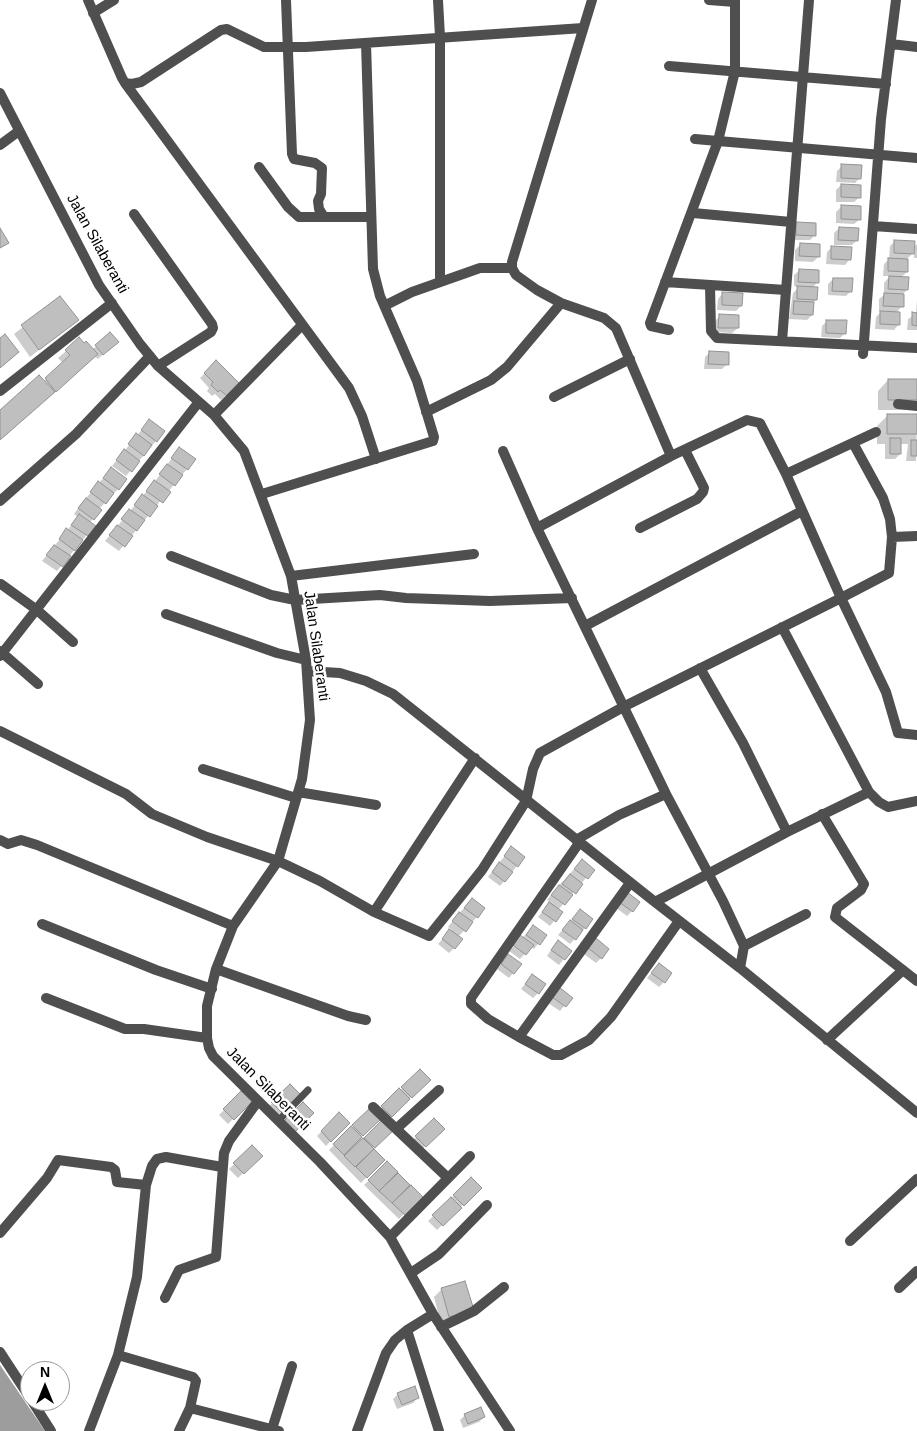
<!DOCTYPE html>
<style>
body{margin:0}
#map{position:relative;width:917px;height:1431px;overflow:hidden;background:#fff;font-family:Helvetica,sans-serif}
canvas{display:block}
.north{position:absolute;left:20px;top:1361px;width:50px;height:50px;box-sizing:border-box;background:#fff;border:1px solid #999;border-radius:50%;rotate:0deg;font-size:14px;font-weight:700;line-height:20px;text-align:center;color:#000}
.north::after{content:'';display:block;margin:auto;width:18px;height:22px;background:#000;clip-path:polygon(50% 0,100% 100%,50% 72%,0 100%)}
</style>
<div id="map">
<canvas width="917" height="1431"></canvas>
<div class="north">N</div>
</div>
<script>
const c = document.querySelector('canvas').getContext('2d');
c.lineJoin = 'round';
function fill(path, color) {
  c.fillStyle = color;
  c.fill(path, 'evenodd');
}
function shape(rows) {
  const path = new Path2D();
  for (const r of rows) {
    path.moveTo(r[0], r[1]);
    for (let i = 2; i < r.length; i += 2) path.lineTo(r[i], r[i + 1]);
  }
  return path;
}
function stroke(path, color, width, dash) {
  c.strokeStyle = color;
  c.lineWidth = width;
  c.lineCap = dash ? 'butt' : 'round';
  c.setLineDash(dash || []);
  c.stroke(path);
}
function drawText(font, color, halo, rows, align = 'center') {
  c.font = font + ' Helvetica,sans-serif';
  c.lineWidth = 5;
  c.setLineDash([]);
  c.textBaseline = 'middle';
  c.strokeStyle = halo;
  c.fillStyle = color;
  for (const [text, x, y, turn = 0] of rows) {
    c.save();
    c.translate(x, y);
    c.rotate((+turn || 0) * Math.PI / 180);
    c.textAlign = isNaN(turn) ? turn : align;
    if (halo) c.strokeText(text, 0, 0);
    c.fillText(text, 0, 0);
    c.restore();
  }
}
const water = shape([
 [0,1365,45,1431,0,1431]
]);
const shadow = shape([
 [842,166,860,178,855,183,836,182,837,171],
 [841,185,860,197,854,202,836,202,836,190],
 [841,207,860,219,854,224,836,223,836,212],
 [797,223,815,235,810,240,791,240],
 [839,228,857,240,852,245,834,245,834,233],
 [895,241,913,248,917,244,917,258,914,258,914,252,907,259,907,272,900,278,907,290,903,294,902,306,896,313,899,324,894,330,875,329,876,317,882,311,879,311,879,299,884,295,884,283,890,276,883,276,884,264,889,259,890,246],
 [800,245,818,257,813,262,795,261,795,250],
 [832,247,850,259,845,265,826,264,827,252],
 [800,270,818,282,812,288,816,300,813,303,812,315,807,320,789,319,793,293,799,287,794,286,794,275],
 [833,279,851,291,846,296,828,295,828,284],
 [723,293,741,306,736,311,717,310,718,299],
 [60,298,77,320,30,357,14,334],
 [917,300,917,330,907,330,908,319,916,314],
 [720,316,738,328,732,333,714,332,715,321],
 [827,321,845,333,840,338,821,337,822,326],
 [110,334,112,346,98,359,95,356,0,440,0,411,44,381,63,363,58,358,66,351,84,344,93,349],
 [710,352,727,364,722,369,704,369,705,357],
 [216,362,238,384,221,400,215,394,212,396,207,391,209,388,200,378],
 [888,380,917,380,917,410,878,410,878,391],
 [888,415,917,415,916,461,906,461,908,444,900,444,900,454,895,459,885,459,885,444,877,444,877,426],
 [149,421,156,441,126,476,112,466],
 [175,454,187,469,119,551,105,541,156,480],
 [111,469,118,489,99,509,90,523,94,526,57,571,42,561,78,517,74,514,81,504],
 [507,853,517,866,500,886,488,877],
 [577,866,593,870,558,910,561,912,550,926,538,917,550,902,547,900,554,891],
 [627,894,632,911,627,916,615,907],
 [472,899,477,917,458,937,454,948,449,953,438,944,451,929,448,927,455,918],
 [580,910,585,928,570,944,558,935],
 [533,927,545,935,534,949,531,947,520,959,509,951],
 [591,945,601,958,596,963,584,954],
 [553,947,570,951,559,965,547,956],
 [508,956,513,973,509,978,497,969],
 [659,964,664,982,659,987,647,978],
 [532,975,538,993,533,998,521,989],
 [554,994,571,998,560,1011,548,1003],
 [420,1071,429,1080,384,1123,392,1130,372,1149,383,1160,361,1183,329,1150,371,1109,375,1114],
 [381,1117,384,1119,363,1140,360,1137],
 [290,1086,299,1095,276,1117,267,1108],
 [241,1093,250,1102,228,1124,219,1115],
 [339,1114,348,1123,326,1146,317,1136],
 [434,1120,443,1129,420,1151,411,1142],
 [252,1147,261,1156,238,1178,229,1169],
 [387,1163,421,1197,399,1219,364,1185],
 [471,1179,480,1188,437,1230,428,1221],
 [442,1289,472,1310,441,1324,434,1297],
 [398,1394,418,1397,413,1403,397,1409,393,1399],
 [465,1415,484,1417,479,1422,463,1428,460,1420]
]);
const building = shape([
 [841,164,862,165,861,179,841,178,841,164],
 [841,184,861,185,861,198,841,197,841,184],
 [841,205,861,206,861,220,841,219,841,205],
 [796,222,816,223,816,236,796,235,796,222],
 [839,227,859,228,858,241,838,240,839,227],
 [0,228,9,243,0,248,0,228],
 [894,240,915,241,914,254,894,253,894,240],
 [800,243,820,244,820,257,799,256,800,243],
 [831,246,852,247,851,260,831,259,831,246],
 [888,258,908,259,908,272,888,271,888,258],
 [799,269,819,270,819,283,798,282,799,269],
 [889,276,909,277,908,290,888,289,889,276],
 [833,278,853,278,852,292,832,291,833,278],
 [797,286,818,287,817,300,797,299,797,286],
 [722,292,743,293,742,306,722,305,722,292],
 [884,293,904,294,904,307,883,306,884,293],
 [60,296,79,320,39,350,21,325,60,296],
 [794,301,814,302,813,315,793,314,794,301],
 [880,311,900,312,900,325,880,324,880,311],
 [912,312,917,313,917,326,912,325,912,312],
 [719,314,739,315,739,328,718,328,719,314],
 [826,320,847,320,846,334,826,333,826,320],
 [110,332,119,342,103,355,95,345,110,332],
 [5,334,19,352,0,368,0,338,5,334],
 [79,337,84,343,86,341,98,354,56,392,45,378,70,355,65,350,79,337],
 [709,351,729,352,729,365,708,364,709,351],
 [216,360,240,384,227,396,220,390,218,392,211,385,213,382,204,373,216,360],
 [39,375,55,392,0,440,0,410,39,375],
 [888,379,917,379,917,400,888,400,888,379],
 [887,414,917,414,917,434,887,434,887,414],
 [149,419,165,431,157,442,141,430,149,419],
 [136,433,152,445,144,456,128,444,136,433],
 [890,438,901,438,901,454,890,454,890,438],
 [911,440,917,440,917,456,911,456,911,440],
 [179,447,196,459,188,470,171,458,179,447],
 [124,449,140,461,132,472,116,460,124,449],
 [167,464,183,475,175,486,159,474,167,464],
 [111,467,127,479,119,490,103,478,111,467],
 [154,480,171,492,163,503,146,491,154,480],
 [98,481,114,493,106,504,90,492,98,481],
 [142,494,158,506,150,517,134,505,142,494],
 [86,498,102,510,94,520,78,508,86,498],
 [129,509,145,520,137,531,121,519,129,509],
 [79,514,96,526,88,536,71,525,79,514],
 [117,525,133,536,125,547,109,535,117,525],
 [66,528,83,540,75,551,59,539,66,528],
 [54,545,71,556,63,567,46,555,54,545],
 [511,846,525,857,518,867,504,856,511,846],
 [582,859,595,870,588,879,574,869,582,859],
 [499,862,513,872,505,882,492,872,499,862],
 [570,874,583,884,576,894,562,884,570,874],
 [559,885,573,895,565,905,551,895,559,885],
 [627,892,640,902,633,912,619,902,627,892],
 [472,898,485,908,478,918,464,908,472,898],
 [549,902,563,912,556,922,542,912,549,902],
 [580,909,593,919,586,929,572,919,580,909],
 [459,912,473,922,466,932,452,921,459,912],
 [570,920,583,930,576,940,562,930,570,920],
 [533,925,547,935,540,945,526,935,533,925],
 [449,929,463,939,455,949,442,939,449,929],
 [520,935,534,945,526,955,513,945,520,935],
 [596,938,609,949,602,959,588,948,596,938],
 [558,940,572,951,565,960,551,950,558,940],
 [508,954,522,964,514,974,501,964,508,954],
 [659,963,672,973,665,983,651,973,659,963],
 [532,974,546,984,539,994,525,984,532,974],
 [559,987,573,998,566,1007,552,997,559,987],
 [420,1069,431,1080,412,1098,401,1087,420,1069],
 [290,1084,301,1095,282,1113,271,1102,290,1084],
 [399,1088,410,1099,392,1117,381,1106,399,1088],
 [241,1091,252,1102,234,1120,223,1109,241,1091],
 [303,1102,314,1113,295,1132,284,1121,303,1102],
 [371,1107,382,1118,363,1136,352,1125,371,1107],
 [339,1112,350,1123,331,1142,321,1131,339,1112],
 [434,1118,445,1129,426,1147,415,1136,434,1118],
 [383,1119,394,1130,375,1148,364,1138,383,1119],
 [351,1126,362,1137,344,1155,333,1144,351,1126],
 [363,1138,374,1149,355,1167,344,1156,363,1138],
 [252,1145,263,1156,244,1174,233,1163,252,1145],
 [374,1149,385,1160,367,1178,356,1167,374,1149],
 [387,1161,398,1172,379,1191,368,1180,387,1161],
 [398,1173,410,1185,392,1203,379,1191,398,1173],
 [471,1177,482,1188,464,1206,453,1195,471,1177],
 [411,1185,423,1197,405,1215,392,1203,411,1185],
 [451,1197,462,1208,443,1226,432,1215,451,1197],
 [465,1281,474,1310,449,1317,441,1288,465,1281],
 [415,1386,419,1398,402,1405,397,1393,415,1386],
 [481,1407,485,1417,468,1424,464,1414,481,1407]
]);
const service = shape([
 [278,1121,308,1090]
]);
const minor = shape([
 [88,0,122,78,125,83,132,84,141,82,221,30,227,29,264,47,306,47,583,28],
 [286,0,292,154,294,159,315,163,322,168,321,194,318,201,319,209,324,217],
 [438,0,440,37,440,282],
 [592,0,512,262,512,268,516,275,537,290,561,303,604,318,616,328,671,456,537,528,666,794,723,901,744,946,740,968],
 [709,0,735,2],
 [93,13,114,0],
 [891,44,917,47],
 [669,66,886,84],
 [125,83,349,388,362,416,376,459],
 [0,93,99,285,140,344,158,366,214,415,244,451,291,576,306,660,310,720,302,779,278,861,233,926,216,969,207,1006,207,1038,209,1048,213,1056,320,1162,390,1237,433,1314,510,1431],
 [695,139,718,141,735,71,735,0],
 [0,145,19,131],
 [259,167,288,207,299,217,371,217],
 [693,213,791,222],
 [134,214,212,324,213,328,211,332,158,366],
 [873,226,917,229],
 [665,282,786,290],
 [710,285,711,331,717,338,917,348],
 [386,305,412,292,480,268,512,268],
 [669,330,651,326,650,323,718,141,917,158],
 [782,341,809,0],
 [863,354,881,119,896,0],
 [0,391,112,303],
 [554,397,630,359],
 [898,404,917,406],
 [426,412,491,380,507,367,561,303],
 [214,415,302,325],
 [853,443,883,498,890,519,892,537,917,536],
 [503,451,537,528],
 [786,474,876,432],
 [262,494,433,441,434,437,417,381,380,296,373,269,366,43],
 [0,501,76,434,150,356],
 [640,528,697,499,703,492,704,488,685,450],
 [892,537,889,573,841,598,886,692,898,733,917,735],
 [171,556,271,595,295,600,380,595,406,598,490,601,572,598],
 [291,576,474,554],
 [1,584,37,610,73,642],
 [166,614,277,653,306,660],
 [585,626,802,511],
 [782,627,869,792,787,832],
 [0,651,38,684],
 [0,656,198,403],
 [307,671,340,673,366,681,393,694,655,902,787,832,743,743,700,668],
 [0,731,126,794,152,814,207,837,278,861,320,881,374,912,429,936,482,870,526,801,533,769,540,753,625,706,841,598,786,474,760,423,747,420,671,456],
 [203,769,296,798],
 [298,792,376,805],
 [869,792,879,802,888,807,917,801],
 [822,814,864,884,861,890,837,908,835,917,917,981],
 [0,840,8,844,21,840,37,845,233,926],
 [576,840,619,815,666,794],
 [630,883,519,1037,553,1055,561,1055,589,1040,611,1017,679,921],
 [655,902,740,968,917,1113],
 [374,912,475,758],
 [42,924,156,970,212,989],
 [744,946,806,914],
 [216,969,348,1016,366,1020],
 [46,998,125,1029,144,1029,207,1038],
 [519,1037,488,1019,471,1004,471,998,579,843],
 [827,1040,903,970],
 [373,1107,448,1178],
 [396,1129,439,1090],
 [0,1233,47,1178,58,1160,111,1167,115,1170,117,1182,146,1185],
 [390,1237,470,1156],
 [850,1241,917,1179],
 [411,1273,439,1254,487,1205],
 [899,1288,917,1271],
 [165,1298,179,1270,216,1257,224,1153,229,1141,258,1101],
 [441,1327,474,1311,504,1287],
 [407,1330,439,1431],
 [0,1352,30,1398],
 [118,1355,137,1277,146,1185,152,1166,157,1159,166,1157,222,1167],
 [32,1401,51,1431],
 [272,1429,292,1366],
 [89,1431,118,1355,193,1377,196,1381,190,1408,279,1431],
 [179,1431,190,1408],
 [357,1431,386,1353,395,1340,407,1330,433,1314]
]);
const streetNames = [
 ["Jalan Silaberanti",97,244,61],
 ["Jalan Silaberanti",316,646,82],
 ["Jalan Silaberanti",268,1089,45]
];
fill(water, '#9d9d9d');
fill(shadow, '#0003');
fill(building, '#bfbfbf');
stroke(building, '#939393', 1);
stroke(service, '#4f4f4f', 7);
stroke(minor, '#4f4f4f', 10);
drawText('15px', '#000', '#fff', streetNames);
</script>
